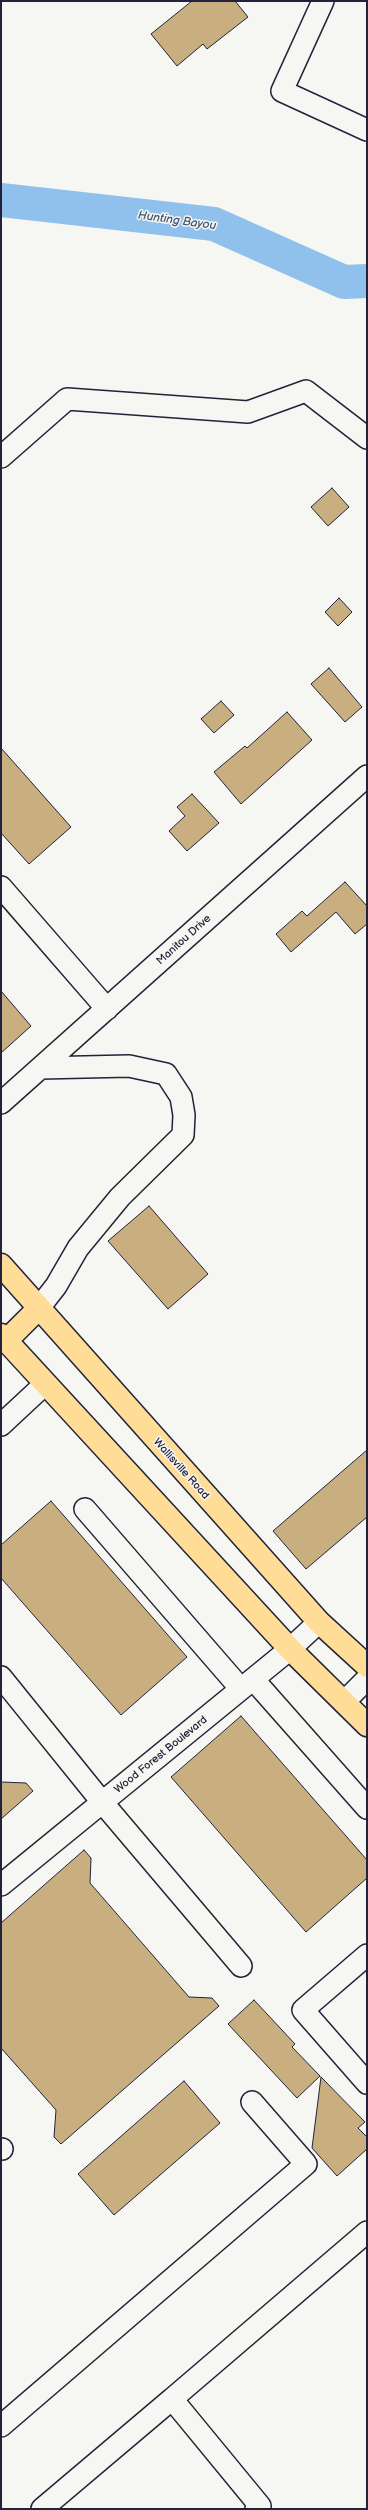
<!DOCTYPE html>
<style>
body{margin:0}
#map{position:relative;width:368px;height:2510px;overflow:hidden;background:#f6f6f2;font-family:"Balsamiq Sans",sans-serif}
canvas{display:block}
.frame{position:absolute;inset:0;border:2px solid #22223b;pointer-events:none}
</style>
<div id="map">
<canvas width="368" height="2510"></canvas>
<div class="frame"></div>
</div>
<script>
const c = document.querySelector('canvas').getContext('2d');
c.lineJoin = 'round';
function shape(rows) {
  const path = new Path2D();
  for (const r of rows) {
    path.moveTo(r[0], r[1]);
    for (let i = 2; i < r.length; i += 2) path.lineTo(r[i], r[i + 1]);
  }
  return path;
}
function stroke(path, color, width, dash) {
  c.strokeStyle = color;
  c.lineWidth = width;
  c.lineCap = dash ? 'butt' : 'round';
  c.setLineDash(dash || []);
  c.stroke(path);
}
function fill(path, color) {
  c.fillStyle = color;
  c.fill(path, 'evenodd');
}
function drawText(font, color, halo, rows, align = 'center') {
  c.font = font + ' "Balsamiq Sans",sans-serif';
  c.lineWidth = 3;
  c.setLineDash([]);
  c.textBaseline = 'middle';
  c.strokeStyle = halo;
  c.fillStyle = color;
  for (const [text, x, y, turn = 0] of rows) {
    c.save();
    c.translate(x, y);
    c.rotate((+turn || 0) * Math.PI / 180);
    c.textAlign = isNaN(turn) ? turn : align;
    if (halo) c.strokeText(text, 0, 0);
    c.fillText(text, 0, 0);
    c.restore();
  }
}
const river = shape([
 [1,200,214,224,344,282,367,281]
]);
const building = shape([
 [192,1,235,1,248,17,207,49,203,44,177,66,151,34,192,1],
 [332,488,349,507,328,526,311,507,332,488],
 [339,598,352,612,338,626,325,612,339,598],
 [329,668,362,707,345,722,311,684,329,668],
 [221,701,234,715,214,733,201,719,221,701],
 [287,712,312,740,241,804,214,772,245,746,247,748,287,712],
 [1,748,71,827,29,864,1,833,1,748],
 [192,794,219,823,187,851,169,831,185,816,177,807,192,794],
 [345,882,367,906,367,924,355,934,336,912,291,952,276,934,302,911,307,916,345,882],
 [1,991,31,1026,1,1053,1,991],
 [149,1206,208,1274,168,1309,108,1241,149,1206],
 [367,1450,367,1517,306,1569,273,1531,367,1450],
 [51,1501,187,1657,121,1715,1,1578,1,1545,51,1501],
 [241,1716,367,1860,367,1878,306,1932,171,1777,241,1716],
 [1,1782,26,1783,33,1791,1,1819,1,1782],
 [84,1850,91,1858,90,1883,189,1997,212,1998,219,2006,61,2144,54,2137,56,2110,1,2048,1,1923,84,1850],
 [254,2000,295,2044,292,2047,320,2076,297,2098,228,2024,254,2000],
 [321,2077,365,2122,358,2128,367,2137,367,2149,337,2176,312,2148,321,2077],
 [184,2081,220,2123,114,2215,78,2174,184,2081]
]);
const minor = shape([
 [323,1,282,91,367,130],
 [1,457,67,399,248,412,306,391,367,438],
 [1,887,107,1009],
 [1,1103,367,776],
 [38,1309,56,1286,78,1248,120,1197,183,1135,184,1115,181,1097,166,1074,129,1066,40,1068],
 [1,1425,45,1384],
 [85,1509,241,1689],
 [1,1677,102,1802,241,1966],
 [253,1679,367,1808],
 [344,1702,367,1679],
 [1,1885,290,1649,319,1622],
 [367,1955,303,2010,367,2083],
 [1,2149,2,2149],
 [1,2426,306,2164,252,2102],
 [42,2509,172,2399],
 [256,2509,260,2506,172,2399,367,2232]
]);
const major = shape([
 [1,1265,319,1622,367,1666],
 [1,1335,290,1649,367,1725],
 [6,1341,38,1309]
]);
const streetNames = [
 ["Manitou Drive",184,940,-42],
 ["Wallisville Road",181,1469,48],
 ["Wood Forest Boulevard",161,1755,-39]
];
const waterNames = [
 ["Hunting Bayou",177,221,8]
];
stroke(river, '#90c1ec', 34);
fill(building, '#c9ae7f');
stroke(building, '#22223b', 1);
stroke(minor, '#22223b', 24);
stroke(major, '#22223b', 25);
stroke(minor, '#f6f6f2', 21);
stroke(major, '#ffdd96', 22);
drawText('11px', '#22223b', '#f6f6f2', streetNames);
drawText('italic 12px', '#435270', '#f6f6f2', waterNames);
</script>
